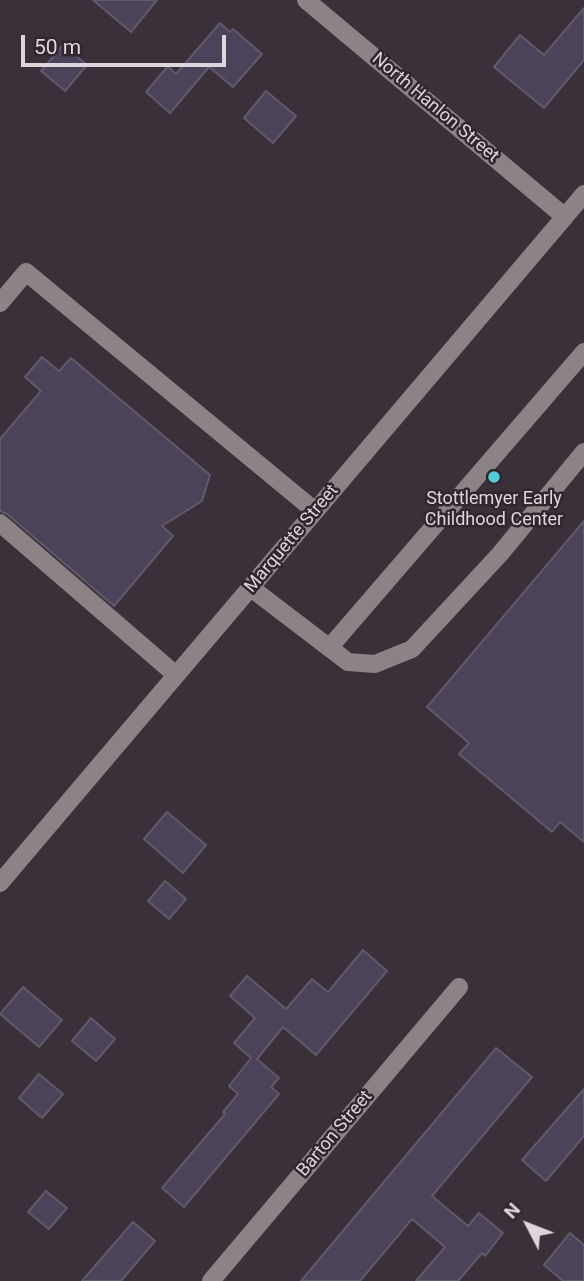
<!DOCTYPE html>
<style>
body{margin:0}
#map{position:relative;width:584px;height:1281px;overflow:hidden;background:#3a303a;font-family:Roboto,sans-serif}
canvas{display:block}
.north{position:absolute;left:493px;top:1190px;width:70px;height:70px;-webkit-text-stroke:5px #302630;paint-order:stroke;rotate:312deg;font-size:19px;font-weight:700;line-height:28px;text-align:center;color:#ddd6dd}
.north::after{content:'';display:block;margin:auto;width:24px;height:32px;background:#ddd6dd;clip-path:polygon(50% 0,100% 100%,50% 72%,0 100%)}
.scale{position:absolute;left:21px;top:35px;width:205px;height:32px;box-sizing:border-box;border:4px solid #ddd6dd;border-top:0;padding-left:9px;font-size:21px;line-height:24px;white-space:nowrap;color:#ddd6dd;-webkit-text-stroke:5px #302630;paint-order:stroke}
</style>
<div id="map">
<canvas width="584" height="1281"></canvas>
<div class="north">N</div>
<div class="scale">50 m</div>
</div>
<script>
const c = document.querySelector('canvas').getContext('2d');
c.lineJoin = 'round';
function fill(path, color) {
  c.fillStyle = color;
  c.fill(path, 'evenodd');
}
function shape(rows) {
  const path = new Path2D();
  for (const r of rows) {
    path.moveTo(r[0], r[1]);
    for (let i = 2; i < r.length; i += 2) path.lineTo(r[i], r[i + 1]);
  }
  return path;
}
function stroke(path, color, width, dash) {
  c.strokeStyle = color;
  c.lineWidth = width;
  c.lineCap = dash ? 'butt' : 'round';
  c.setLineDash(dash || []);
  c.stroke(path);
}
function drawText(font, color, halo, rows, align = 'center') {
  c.font = font + ' Roboto,sans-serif';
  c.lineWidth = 5;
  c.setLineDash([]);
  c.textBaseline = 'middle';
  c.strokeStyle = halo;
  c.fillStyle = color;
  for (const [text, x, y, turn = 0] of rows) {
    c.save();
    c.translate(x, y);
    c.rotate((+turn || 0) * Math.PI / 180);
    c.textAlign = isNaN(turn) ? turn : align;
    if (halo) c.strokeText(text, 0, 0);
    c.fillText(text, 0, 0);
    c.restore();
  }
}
const building = shape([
 [93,0,157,0,131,32,93,0],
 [584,8,584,60,544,108,494,67,520,35,544,55,584,8],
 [220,23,230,32,233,29,262,54,233,87,209,67,170,113,146,92,168,66,176,74,220,23],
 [63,45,87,65,65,91,41,71,63,45],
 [266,91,296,116,273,143,244,118,266,91],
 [42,357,59,371,71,358,210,475,202,501,162,526,173,536,114,606,7,514,0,511,0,439,41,391,25,377,42,357],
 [584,521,584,842,560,822,552,832,459,754,469,743,427,707,584,521],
 [167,812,206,845,183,873,144,839,167,812],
 [165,881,186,899,169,919,148,901,165,881],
 [363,950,387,971,316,1055,283,1027,257,1059,279,1078,271,1087,279,1094,184,1207,162,1188,225,1114,223,1112,238,1094,229,1086,251,1058,234,1043,255,1018,230,996,247,976,286,1009,312,979,328,992,363,950],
 [23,987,62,1020,39,1047,0,1014,23,987],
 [91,1018,115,1039,96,1061,72,1041,91,1018],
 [496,1048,532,1077,432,1196,468,1226,479,1213,503,1233,485,1256,482,1253,458,1281,416,1281,445,1247,412,1219,360,1281,301,1281,496,1048],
 [39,1074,63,1094,42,1118,19,1098,39,1074],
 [584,1089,584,1136,546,1181,522,1160,584,1089],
 [46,1191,67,1208,49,1229,28,1212,46,1191],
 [133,1222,155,1241,121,1281,82,1281,133,1222],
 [570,1233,584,1245,584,1281,563,1281,544,1265,570,1233]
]);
const minor = shape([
 [306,0,565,217],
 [0,303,26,272,315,511],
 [0,523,176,675],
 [251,588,348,662,375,664,412,649,500,554,584,452],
 [329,648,584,352],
 [0,883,584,194],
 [211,1281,459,987]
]);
const markers = [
 [494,477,7,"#52ccd6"]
];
const streetNames = [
 ["North Hanlon Street",435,108,40],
 ["Marquette Street",292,539,-50],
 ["Barton Street",335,1134,-50]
];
const poiNames = [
 ["Stottlemyer Early",494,499],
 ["Childhood Center",494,520]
];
fill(building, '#4c435b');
stroke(building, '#5f5a68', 2);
stroke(minor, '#8b8386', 18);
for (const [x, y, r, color] of markers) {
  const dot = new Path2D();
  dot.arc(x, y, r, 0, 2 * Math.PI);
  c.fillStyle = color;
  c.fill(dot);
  stroke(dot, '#302630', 2.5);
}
drawText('18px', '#ddd6dd', '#302630', streetNames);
drawText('18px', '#ddd6dd', '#302630', poiNames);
</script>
